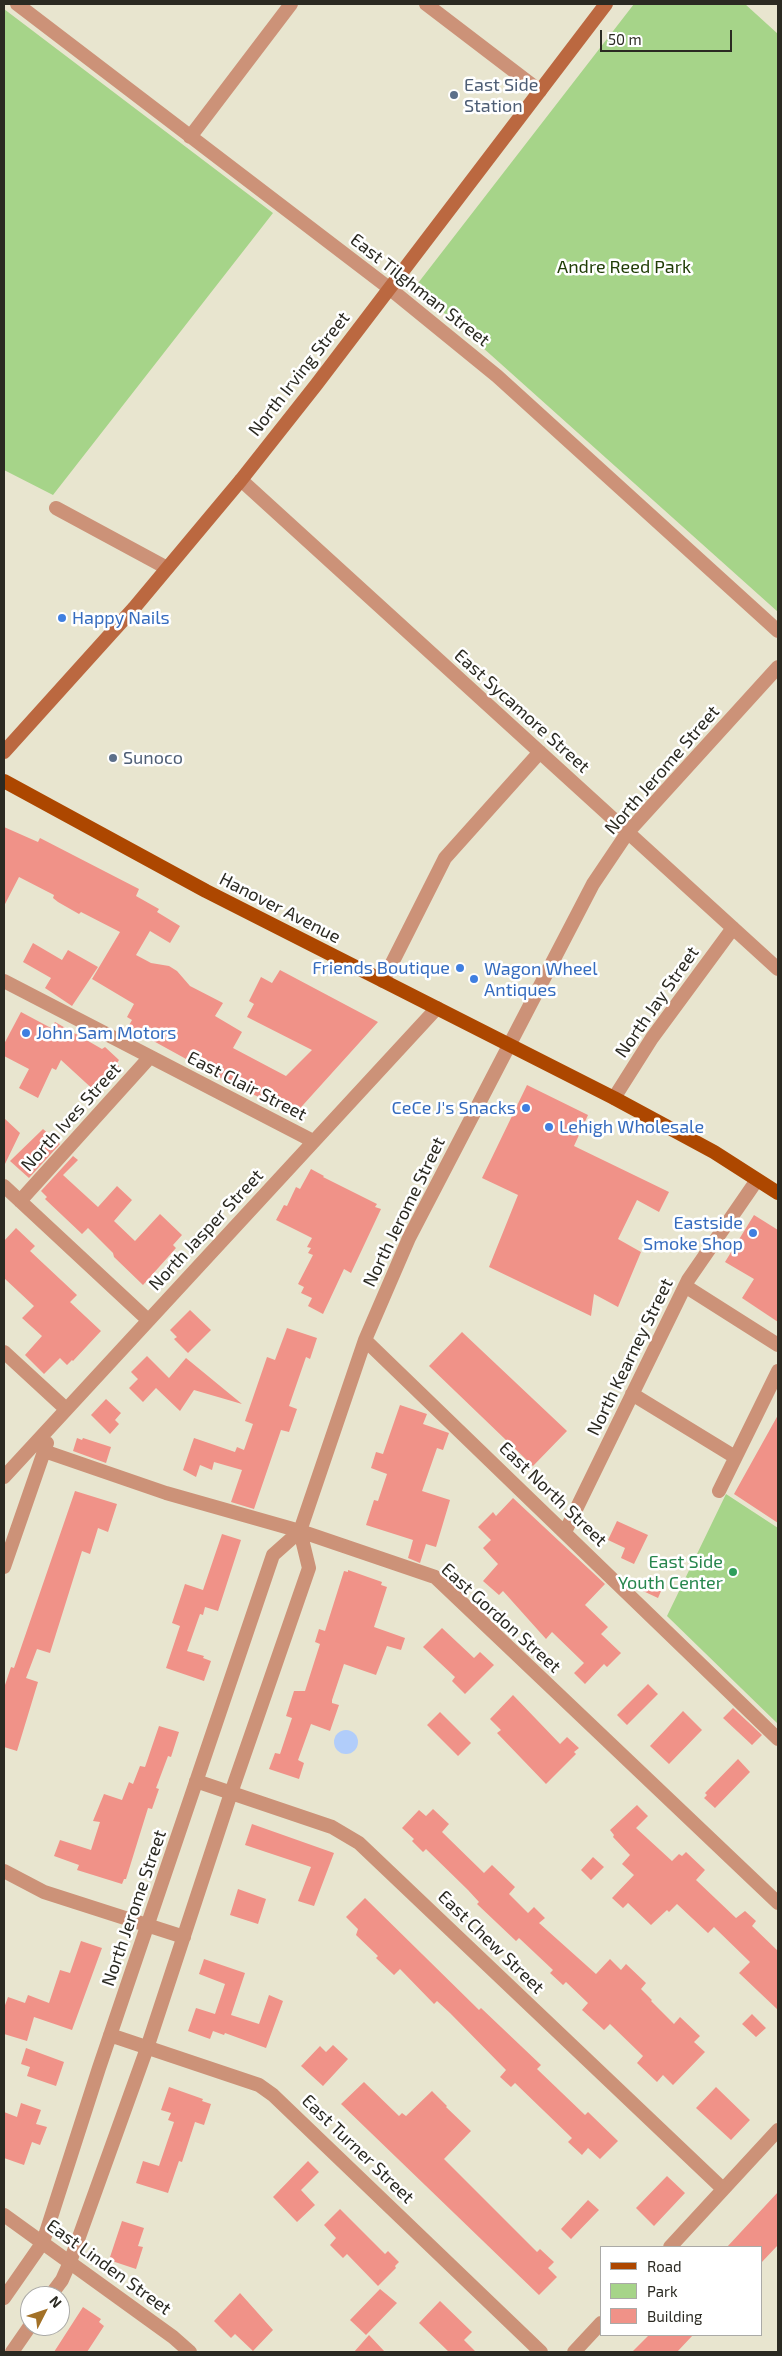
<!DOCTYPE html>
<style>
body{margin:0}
#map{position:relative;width:782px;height:2356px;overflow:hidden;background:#e8e5cf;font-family:"Exo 2",sans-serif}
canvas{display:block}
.frame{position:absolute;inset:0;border:5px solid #2b2a22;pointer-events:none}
.legend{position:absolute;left:600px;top:2246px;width:162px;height:90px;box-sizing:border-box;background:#fff;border:1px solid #aaaaa7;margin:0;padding:6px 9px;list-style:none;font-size:15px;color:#2b2a22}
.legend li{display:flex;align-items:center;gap:10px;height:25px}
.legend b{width:25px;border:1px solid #aaaaa7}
.north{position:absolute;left:20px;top:2286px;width:50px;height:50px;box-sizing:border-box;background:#fff;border:1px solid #aaaaa7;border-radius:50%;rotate:49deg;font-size:14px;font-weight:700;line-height:20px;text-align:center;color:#2b2a22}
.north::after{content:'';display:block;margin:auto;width:18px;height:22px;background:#a37127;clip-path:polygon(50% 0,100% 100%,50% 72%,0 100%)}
.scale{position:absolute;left:600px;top:30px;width:132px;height:22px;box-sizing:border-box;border:2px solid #2b2a22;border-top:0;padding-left:6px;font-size:15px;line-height:18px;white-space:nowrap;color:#2b2a22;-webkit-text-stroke:4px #fff;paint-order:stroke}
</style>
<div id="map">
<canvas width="782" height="2356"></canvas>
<div class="frame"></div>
<ul class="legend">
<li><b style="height:6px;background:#ad4700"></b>Road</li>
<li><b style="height:14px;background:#a6d489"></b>Park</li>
<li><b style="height:14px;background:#f09288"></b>Building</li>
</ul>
<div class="north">N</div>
<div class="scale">50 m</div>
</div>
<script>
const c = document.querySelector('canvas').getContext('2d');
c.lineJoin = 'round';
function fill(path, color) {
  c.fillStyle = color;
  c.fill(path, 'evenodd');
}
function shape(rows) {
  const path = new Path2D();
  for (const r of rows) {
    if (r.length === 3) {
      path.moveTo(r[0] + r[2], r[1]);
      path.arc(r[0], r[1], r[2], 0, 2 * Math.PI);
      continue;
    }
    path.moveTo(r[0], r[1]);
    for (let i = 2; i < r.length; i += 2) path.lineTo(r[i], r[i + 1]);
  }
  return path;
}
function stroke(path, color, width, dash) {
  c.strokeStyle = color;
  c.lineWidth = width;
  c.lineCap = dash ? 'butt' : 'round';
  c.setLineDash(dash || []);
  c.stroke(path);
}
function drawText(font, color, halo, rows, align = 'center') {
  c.font = font + ' "Exo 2",sans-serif';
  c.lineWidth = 5;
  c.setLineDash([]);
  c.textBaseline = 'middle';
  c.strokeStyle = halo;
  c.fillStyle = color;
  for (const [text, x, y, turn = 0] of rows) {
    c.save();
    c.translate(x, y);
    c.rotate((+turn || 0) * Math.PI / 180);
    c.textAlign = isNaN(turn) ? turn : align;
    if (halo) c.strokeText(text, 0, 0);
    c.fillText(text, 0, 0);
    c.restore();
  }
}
const green = shape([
 [634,4,745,4,778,34,778,612,415,287],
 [4,9,273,213,53,495,4,470],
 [726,1494,778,1528,778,1724,667,1616]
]);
const water = shape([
 [346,1742,12]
]);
const building = shape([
 [4,827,38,842,40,838,139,889,136,896,159,909,157,912,180,926,170,943,150,931,136,955,151,963,169,966,177,971,190,986,223,1003,215,1016,242,1032,233,1048,286,1076,312,1050,247,1017,254,1004,249,1001,261,977,272,983,280,970,378,1022,294,1115,217,1076,128,1027,132,1020,127,1017,134,1004,92,979,120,932,81,912,79,914,58,902,53,898,54,895,19,877,4,906],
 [33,943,62,960,68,950,98,967,72,1006,45,988,51,978,23,962],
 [21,1012,51,1028,55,1022,102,1049,105,1047,119,1060,117,1063,119,1066,97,1093,61,1060,56,1070,52,1068,38,1098,19,1088,29,1069,4,1056,4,1044],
 [527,1085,588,1115,574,1146,669,1192,659,1212,637,1200,618,1239,641,1252,618,1307,594,1294,591,1316,489,1267,518,1195,482,1178],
 [4,1118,20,1133,4,1166],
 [43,1129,60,1144,29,1178,10,1161],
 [73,1156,78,1160,63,1175,98,1207,117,1186,132,1200,114,1221,135,1241,160,1214,182,1235,173,1245,176,1248,143,1285,114,1257,113,1253,88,1228,82,1234,45,1199,47,1197,41,1191],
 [311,1169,324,1176,323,1177,377,1204,375,1207,381,1209,351,1273,344,1269,323,1314,308,1306,312,1298,301,1293,304,1287,298,1284,313,1255,308,1253,311,1248,307,1247,312,1238,276,1220,284,1205,287,1206,296,1187,300,1189],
 [754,1215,778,1230,778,1322,742,1298,754,1279,725,1262],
 [16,1228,35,1246,30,1251,77,1295,70,1302,101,1331,73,1361,72,1360,67,1365,60,1358,44,1374,25,1355,42,1336,22,1318,34,1306,4,1278,4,1241],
 [190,1310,211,1330,188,1353,174,1339,177,1337,170,1330],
 [287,1328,317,1338,310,1359,306,1357,289,1406,297,1409,289,1432,281,1430,254,1509,231,1502,242,1470,214,1462,212,1470,200,1465,196,1477,183,1470,194,1438,235,1452,237,1447,244,1450,253,1424,245,1421,267,1357,275,1360],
 [462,1332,567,1431,533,1466,429,1366],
 [147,1356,169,1378,186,1358,242,1404,194,1390,180,1411,156,1388,143,1402,129,1388,138,1379,131,1372],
 [106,1399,121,1413,115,1420,119,1424,110,1434,91,1415],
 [400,1405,427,1414,423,1424,449,1433,443,1450,437,1448,422,1491,450,1500,436,1547,426,1544,420,1563,408,1558,413,1540,366,1525,374,1500,378,1501,387,1474,371,1468,376,1452,383,1454],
 [778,1415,778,1523,734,1494],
 [77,1438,82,1440,83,1438,111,1447,106,1463,73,1451],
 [75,1491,117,1504,108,1532,98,1528,90,1554,82,1551,50,1653,37,1649,26,1678,38,1682,17,1751,4,1747,4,1688,11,1667,14,1668],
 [513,1498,605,1584,585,1605,608,1627,601,1634,621,1653,607,1667,604,1664,585,1684,574,1673,584,1663,552,1632,546,1639,503,1591,499,1595,483,1581,498,1564,483,1548,491,1540,478,1527,493,1512,496,1516],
 [617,1521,648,1535,634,1564,621,1558,625,1548,608,1540],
 [222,1534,241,1540,218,1611,205,1607,203,1615,200,1614,187,1651,204,1656,203,1658,211,1661,204,1681,166,1668,180,1626,172,1623,185,1584,203,1590],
 [348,1570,382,1582,381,1585,387,1587,374,1627,405,1638,401,1650,387,1646,376,1675,344,1664,332,1700,332,1703,339,1705,330,1731,311,1724,298,1760,304,1763,299,1779,269,1769,275,1753,280,1754,292,1718,286,1716,294,1691,305,1691,320,1644,315,1642,319,1629,325,1631,344,1571,348,1572],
 [651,1575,665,1582,658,1598,643,1591],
 [442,1628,474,1658,480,1652,494,1665,465,1694,452,1681,455,1677,423,1647],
 [648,1684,658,1694,627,1725,617,1715],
 [513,1695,560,1744,567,1737,579,1748,574,1752,576,1754,546,1784,497,1733,501,1730,490,1719],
 [733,1708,762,1735,752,1745,723,1718],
 [683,1711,702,1730,669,1764,650,1746],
 [440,1712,471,1743,458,1756,427,1725],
 [159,1726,179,1732,171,1757,168,1756,156,1788,159,1789,152,1809,148,1808,126,1879,124,1879,122,1884,77,1870,79,1865,54,1856,60,1840,91,1850,100,1822,93,1821,104,1794,122,1800,129,1782,133,1784,140,1766,145,1767],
 [738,1759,750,1772,715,1808,704,1798,707,1795,705,1793],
 [637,1805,648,1816,636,1828,672,1861,679,1854,682,1856,686,1852,705,1870,696,1880,736,1918,745,1911,756,1921,752,1926,778,1951,778,2010,739,1973,750,1962,714,1927,708,1933,677,1904,669,1912,667,1910,651,1925,628,1903,623,1908,612,1898,634,1875,622,1864,630,1855,613,1837,614,1835,610,1830],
 [433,1809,449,1824,442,1832,484,1873,492,1865,515,1887,509,1894,528,1913,534,1907,545,1918,539,1923,596,1974,610,1959,621,1970,626,1964,646,1983,641,1989,652,2000,651,2001,674,2024,680,2017,700,2036,694,2042,705,2052,673,2085,663,2075,657,2082,637,2063,643,2056,610,2024,604,2030,582,2010,588,2003,566,1982,563,1985,550,1973,553,1970,519,1938,516,1941,477,1904,479,1902,468,1890,426,1849,423,1852,412,1841,414,1839,402,1828,419,1810,426,1816],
 [252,1824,334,1853,314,1906,298,1901,311,1867,245,1845],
 [593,1857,604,1867,591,1880,581,1870],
 [238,1889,266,1899,258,1924,230,1915],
 [365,1898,479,2010,481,2008,541,2065,537,2069,585,2115,588,2112,618,2141,600,2159,588,2148,582,2155,568,2142,572,2138,515,2083,511,2087,500,2077,506,2070,450,2013,437,2001,434,2004,400,1969,394,1975,376,1958,378,1956,356,1935,358,1929,346,1917],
 [81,1941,102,1948,72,2030,34,2017,27,2041,4,2034,4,2008,8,1997,25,2003,28,1995,49,2003,60,1970,70,1973],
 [204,1959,245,1973,231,2015,259,2024,269,1995,283,2001,266,2048,225,2033,224,2035,213,2031,210,2039,188,2031,196,2008,215,2014,225,1984,199,1974],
 [752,2014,766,2028,756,2037,742,2024],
 [333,2045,348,2059,323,2086,301,2066,320,2046,326,2052],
 [26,2048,64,2062,56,2086,27,2076,30,2067,21,2064],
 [364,2082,399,2116,402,2113,406,2116,432,2091,447,2106,446,2107,471,2131,444,2159,537,2252,540,2249,554,2262,548,2268,557,2277,539,2295,341,2104],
 [169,2087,203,2099,202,2101,211,2104,204,2125,195,2122,182,2162,179,2161,168,2193,136,2183,143,2161,159,2166,174,2122,168,2120,171,2113,161,2110],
 [716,2087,750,2120,731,2140,696,2108],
 [21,2103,41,2110,36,2124,47,2127,40,2145,32,2142,24,2165,4,2158,4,2112,17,2117],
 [308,2161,319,2172,301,2190,315,2205,297,2222,273,2197],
 [667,2176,685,2193,654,2226,636,2208],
 [778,2192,778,2245,761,2263,761,2247,727,2247],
 [588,2200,599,2210,571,2239,561,2229],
 [340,2209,385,2254,388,2251,399,2262,395,2266,396,2268,378,2286,347,2254,343,2258,330,2245,336,2238,324,2225],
 [122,2221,144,2228,138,2246,143,2247,136,2269,109,2260],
 [380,2289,397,2303,366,2335,350,2320],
 [240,2293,273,2330,253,2351,235,2334,231,2338,214,2321],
 [440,2301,472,2332,464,2340,476,2352,449,2352,419,2323],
 [83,2307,101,2319,99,2322,104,2326,87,2352,54,2352],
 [369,2335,385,2352,354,2352],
 [649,2335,693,2335,677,2352,632,2352]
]);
const minor = shape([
 [17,4,389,288,497,376,778,631],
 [426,4,540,91],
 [190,137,291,4],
 [241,480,778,969],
 [56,508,167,568],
 [4,981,313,1141],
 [383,981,445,858,540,752],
 [614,1098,652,1038,733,928],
 [4,1186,148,1320],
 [20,1201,150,1057],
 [685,1286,778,1345],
 [365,1340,778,1739],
 [4,1352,66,1409],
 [632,1394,735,1457],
 [44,1451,166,1493,300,1531,435,1577,778,1903],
 [4,1477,437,1008],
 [719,1491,778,1371],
 [565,1532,688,1280,757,1180],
 [4,1567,47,1443],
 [196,1781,332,1827,359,1843,723,2189],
 [4,1871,44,1892,184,1937],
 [110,2035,259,2085,273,2095,541,2352],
 [4,2215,173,2337,190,2352],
 [670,2247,778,2130],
 [50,2296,62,2280,70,2262,147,2048,231,1793,309,1568,300,1531],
 [4,2298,43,2242,99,2068,273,1555,300,1531,365,1340,409,1238,593,884,628,832,778,667],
 [12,2352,30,2326],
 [574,2352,601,2323]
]);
const secondary = shape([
 [4,752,134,608,241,480,316,385,606,4]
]);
const primary = shape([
 [4,781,206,891,614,1098,714,1152,778,1193]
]);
const markers = [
 [454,95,5,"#5c6f8a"],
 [62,618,5,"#3f7fe0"],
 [113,758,5,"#5c6f8a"],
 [460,968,5,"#3f7fe0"],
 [474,979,5,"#3f7fe0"],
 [26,1033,5,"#3f7fe0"],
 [526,1108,5,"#3f7fe0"],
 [549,1127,5,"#3f7fe0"],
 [753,1233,5,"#3f7fe0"],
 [733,1572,5,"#2e9e5b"]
];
const serviceNames = [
 ["East Side",464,85],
 ["Station",464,106],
 ["Sunoco",123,758]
];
const parkNames = [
 ["Andre Reed Park",624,267]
];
const streetNames = [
 ["East Tilghman Street",420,290,38],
 ["North Irving Street",299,374,-52],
 ["East Sycamore Street",522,711,42],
 ["North Jerome Street",662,770,-49],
 ["Hanover Avenue",280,908,27],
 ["North Jay Street",657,1002,-55],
 ["East Clair Street",247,1086,27],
 ["North Ives Street",71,1117,-48],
 ["North Jerome Street",404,1212,-64],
 ["North Jasper Street",206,1230,-47],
 ["North Kearney Street",630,1357,-64],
 ["East North Street",553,1494,44],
 ["East Gordon Street",501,1618,42],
 ["North Jerome Street",134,1908,-71],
 ["East Chew Street",491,1942,44],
 ["East Turner Street",358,2149,44],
 ["East Linden Street",109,2267,36]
];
const shopNames = [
 ["Happy Nails",72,618],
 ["Friends Boutique",450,968,"right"],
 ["Wagon Wheel",484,969],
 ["Antiques",484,990],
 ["John Sam Motors",36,1033],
 ["CeCe J's Snacks",516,1108,"right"],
 ["Lehigh Wholesale",559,1127],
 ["Eastside",743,1223,"right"],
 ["Smoke Shop",743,1244,"right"]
];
const leisureNames = [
 ["East Side",723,1562],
 ["Youth Center",723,1583]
];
fill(green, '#a6d489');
fill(water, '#b1cdfa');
fill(building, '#f09288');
stroke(minor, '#cc9278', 14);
stroke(secondary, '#bb6840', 14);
stroke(primary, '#ad4700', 14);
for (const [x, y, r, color] of markers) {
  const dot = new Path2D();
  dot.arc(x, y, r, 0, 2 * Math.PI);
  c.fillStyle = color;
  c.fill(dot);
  stroke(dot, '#fff', 2);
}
drawText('18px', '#4e5e75', '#fff', serviceNames, 'left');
drawText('18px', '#203d06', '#fff', parkNames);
drawText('18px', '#2b2a22', '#fff', streetNames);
drawText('18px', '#366cbe', '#fff', shopNames, 'left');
drawText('18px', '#27864d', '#fff', leisureNames, 'right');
</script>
